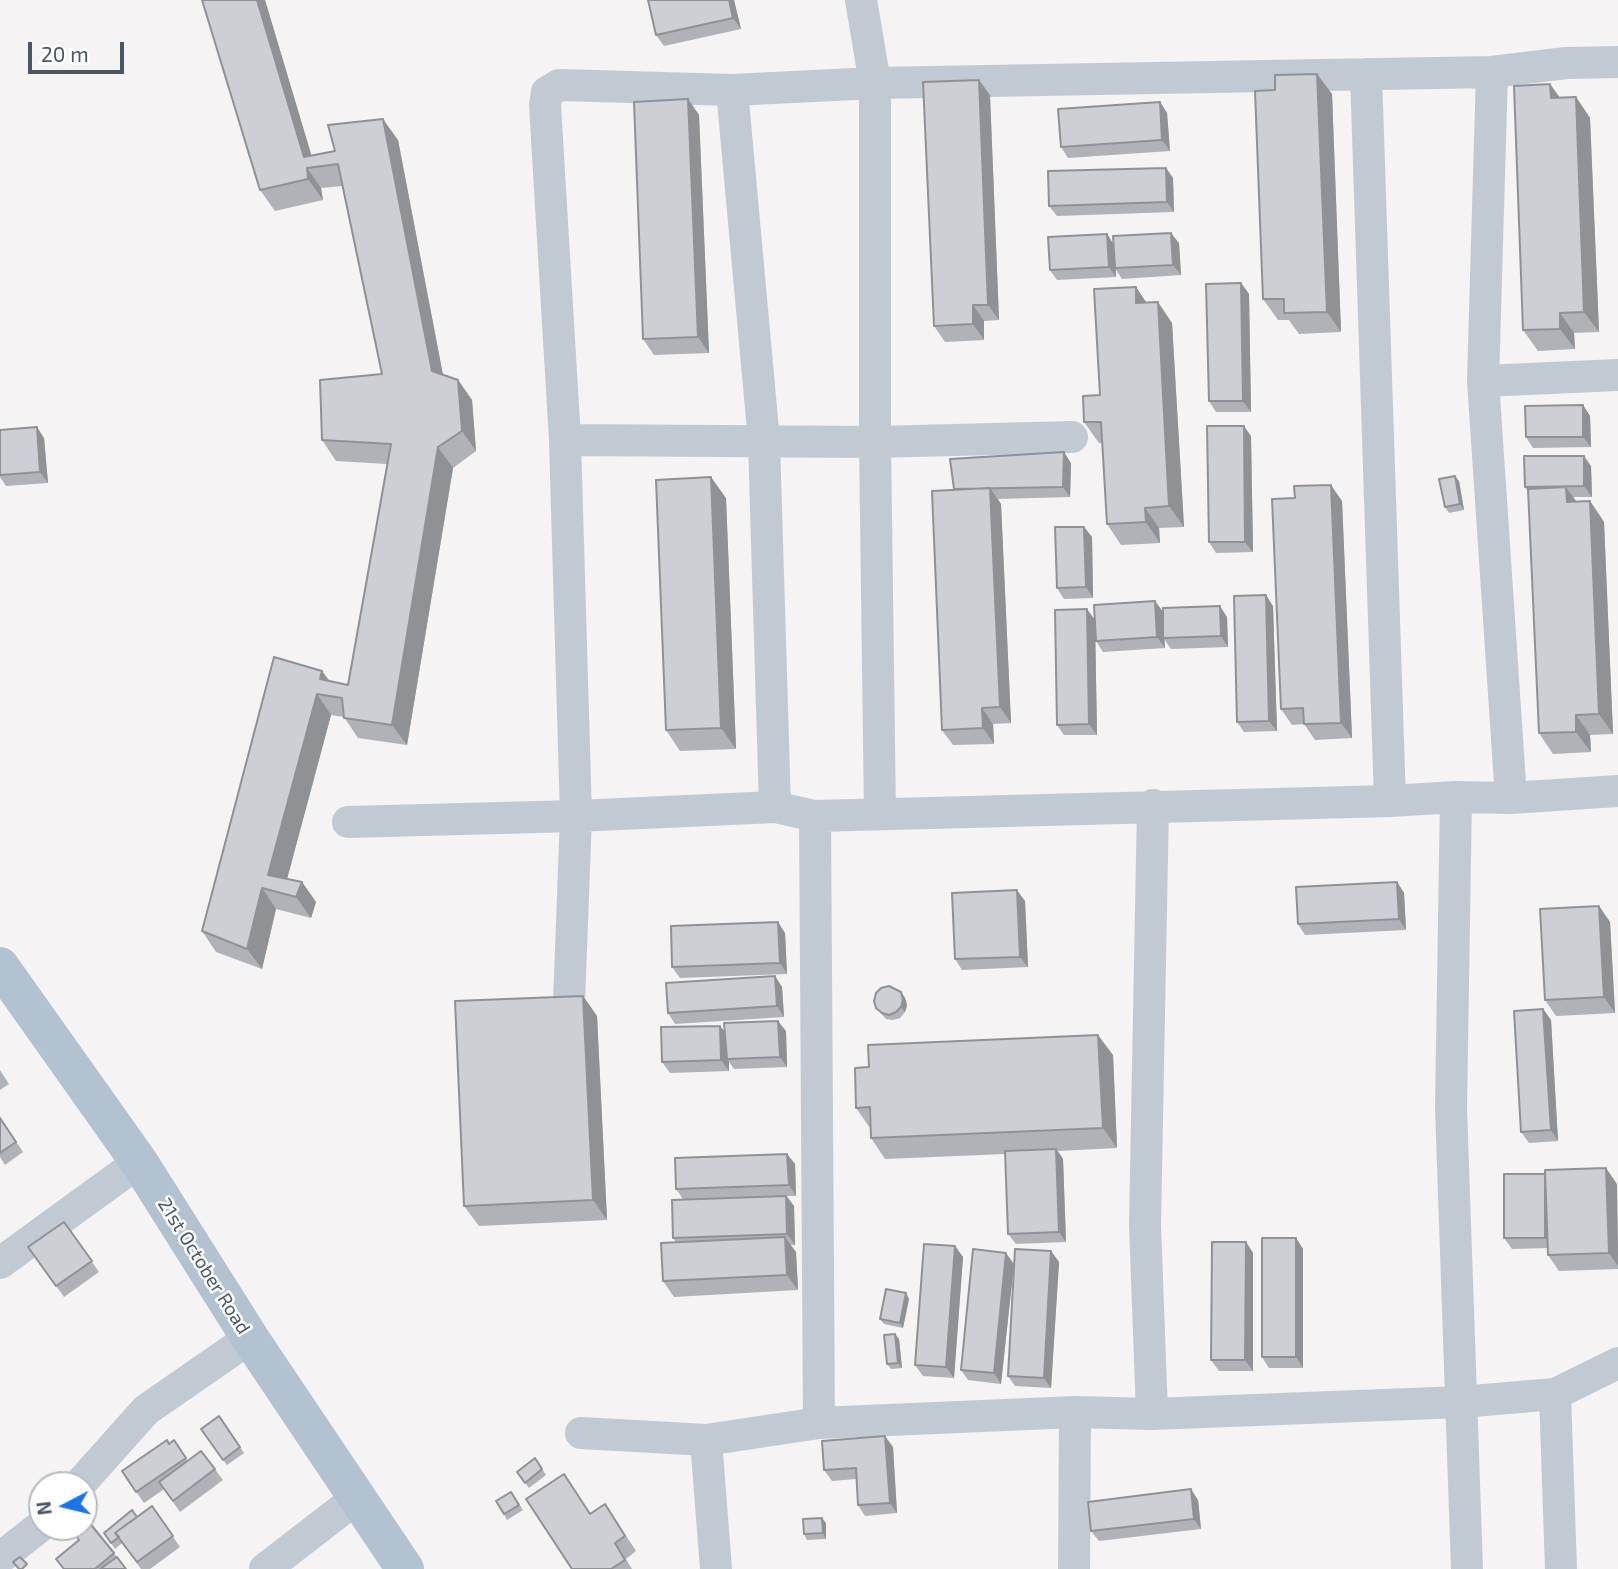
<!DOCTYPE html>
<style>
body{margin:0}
#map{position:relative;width:1618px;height:1569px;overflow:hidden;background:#f5f3f3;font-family:"Exo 2",sans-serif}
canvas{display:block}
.north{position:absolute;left:28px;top:1471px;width:70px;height:70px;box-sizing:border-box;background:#fff;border:2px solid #b7bbc0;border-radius:50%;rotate:263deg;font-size:19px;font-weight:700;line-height:28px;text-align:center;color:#4a5661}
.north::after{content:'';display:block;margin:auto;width:24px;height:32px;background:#1a73e8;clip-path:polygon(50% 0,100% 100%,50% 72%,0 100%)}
.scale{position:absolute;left:28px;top:42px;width:96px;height:32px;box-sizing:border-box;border:4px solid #4a5661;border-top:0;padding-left:9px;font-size:21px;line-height:24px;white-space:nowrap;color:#4a5661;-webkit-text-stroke:5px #fff;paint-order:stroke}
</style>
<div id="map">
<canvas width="1618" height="1569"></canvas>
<div class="north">N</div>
<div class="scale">20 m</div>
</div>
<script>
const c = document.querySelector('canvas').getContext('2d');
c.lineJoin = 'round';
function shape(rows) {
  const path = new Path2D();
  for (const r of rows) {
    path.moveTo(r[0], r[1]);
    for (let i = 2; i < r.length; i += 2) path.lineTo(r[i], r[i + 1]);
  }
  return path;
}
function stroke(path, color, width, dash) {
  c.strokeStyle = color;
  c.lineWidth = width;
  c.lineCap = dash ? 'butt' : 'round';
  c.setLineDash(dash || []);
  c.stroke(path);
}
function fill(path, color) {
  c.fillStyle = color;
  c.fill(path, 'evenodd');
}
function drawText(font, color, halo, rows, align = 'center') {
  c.font = font + ' "Exo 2",sans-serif';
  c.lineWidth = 5;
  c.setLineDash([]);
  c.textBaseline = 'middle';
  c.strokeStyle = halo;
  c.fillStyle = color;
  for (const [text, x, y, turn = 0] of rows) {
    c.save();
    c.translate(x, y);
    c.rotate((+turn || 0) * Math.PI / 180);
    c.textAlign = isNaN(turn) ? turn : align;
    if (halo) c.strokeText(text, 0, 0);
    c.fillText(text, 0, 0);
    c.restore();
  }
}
const minor = shape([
 [861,0,875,83,875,442,880,814],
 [1492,72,1483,381,1511,798],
 [1366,74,1390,801],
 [732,90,764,441,775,807],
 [1483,381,1618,375],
 [565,440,875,442,1072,437],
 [1456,797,1451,1108,1467,1569],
 [815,816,819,1423],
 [348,822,576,816,775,807,815,816,1390,801,1456,797,1511,798,1618,791],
 [569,1002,576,816,565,440,545,105,547,92,559,85,732,90,875,83,1492,72,1566,63,1618,62],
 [0,1263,139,1162],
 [1555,1394,1561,1569],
 [1152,1414,1145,1225,1153,805],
 [581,1433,706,1440,819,1423,1075,1412,1152,1414,1461,1402,1555,1394,1618,1363],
 [706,1440,716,1569],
 [79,1485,146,1410,250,1338],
 [0,1558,42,1525],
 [265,1569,357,1498],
 [1074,1569,1075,1412]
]);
const major = shape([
 [0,966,139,1162,250,1338,405,1569]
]);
const wall = shape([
 [202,0,265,0,311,156,398,140,443,375,458,380,472,400,476,451,453,468,407,745,358,738,344,717,331,715,287,879,302,882,316,902,311,918,276,909,262,969,216,952,202,931,322,671,329,681,348,685,387,464,336,461,322,440,382,374,342,186,321,188,323,200,275,211,260,190],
 [734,0,741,29,664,46,656,35],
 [1317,74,1332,94,1341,332,1299,334,1289,320,1278,320,1263,299,1275,90],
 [1550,84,1560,98,1576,97,1590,118,1599,332,1574,333,1575,349,1538,351,1523,330],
 [990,95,999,320,984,321,984,340,945,342,934,326],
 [688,99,699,115,709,353,654,355,643,339],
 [1160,102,1167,113,1170,151,1068,158,1061,147],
 [1166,168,1173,178,1174,212,1057,216,1049,206],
 [1107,234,1113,244,1179,243,1181,275,1122,279,1116,270,1116,277,1057,280,1050,270],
 [1241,283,1249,294,1251,412,1216,412,1209,401],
 [1136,287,1146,303,1172,323,1184,527,1159,528,1160,543,1121,545,1107,524,1102,443,1099,443,1084,422,1100,395],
 [1583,405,1590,416,1591,447,1533,448,1526,437],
 [0,430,44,438,48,483,6,486,0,477],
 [1251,436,1253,552,1216,553,1209,542],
 [1071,463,1070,497,998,499,1001,504,1011,723,993,724,994,744,953,745,942,730,954,490],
 [1591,466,1592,497,1573,497,1576,501,1590,501,1604,522,1613,734,1590,735,1591,752,1553,754,1539,733,1528,492,1525,487],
 [1459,481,1464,510,1449,513,1445,507],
 [726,498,736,749,680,751,666,730],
 [1342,501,1352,738,1315,740,1304,724,1292,725,1281,709],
 [1084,527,1092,537,1093,598,1064,599,1057,588],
 [1155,601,1163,612,1227,617,1228,647,1171,649,1164,639,1165,648,1103,652,1096,641,1095,622,1097,735,1064,735,1057,725,1095,620],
 [1273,606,1277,731,1244,732,1237,722],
 [1397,882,1404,893,1406,930,1305,935,1298,924],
 [1025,901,1028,967,962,970,955,959],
 [1599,906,1610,922,1615,1013,1556,1016,1545,1000],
 [785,933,787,974,680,978,672,967],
 [775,976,782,987,784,1017,675,1024,668,1013],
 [901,992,905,998,907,1005,905,1012,900,1018,893,1020,886,1019,876,1008],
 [583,996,597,1016,607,1220,479,1226,464,1206],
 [1543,1009,1551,1020,1558,1141,1529,1143,1521,1132],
 [720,1026,725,1032,786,1031,787,1067,734,1069,729,1062,729,1071,670,1073,662,1062],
 [1113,1055,1117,1148,1058,1151,1063,1159,1066,1242,1016,1244,1008,1234,1005,1154,885,1159,871,1138,870,1128,856,1108],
 [0,1070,9,1084,0,1090],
 [0,1117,23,1152,5,1165,0,1157],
 [787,1154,795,1164,796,1196,787,1196,794,1206,795,1245,790,1245,796,1252,798,1290,674,1297,663,1281,676,1242,673,1238,683,1199,676,1189],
 [1617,1184,1618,1269,1559,1271,1548,1255,1548,1248,1512,1249,1504,1238],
 [64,1222,99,1272,64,1297,28,1247],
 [1296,1238,1303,1249,1303,1368,1269,1368,1262,1357],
 [1246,1242,1253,1253,1253,1371,1219,1371,1211,1360],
 [955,1246,963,1257,954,1378,923,1376,915,1365],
 [1051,1251,1059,1262,1051,1388,1015,1386,1008,1376],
 [1014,1264,1001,1384,968,1380,961,1370],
 [906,1293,909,1299,903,1328,884,1324,880,1319],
 [899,1339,902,1368,891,1369,887,1364],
 [219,1416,244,1453,227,1465,201,1429],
 [174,1440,188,1461,201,1451,223,1480,180,1512,164,1489,144,1503,122,1471],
 [893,1447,897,1513,865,1516,858,1505,856,1479,832,1481,824,1470],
 [535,1458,546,1475,529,1488,517,1472],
 [564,1474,590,1514,616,1520,636,1551,626,1559,632,1569,572,1569],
 [511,1492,523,1510,507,1520,504,1514],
 [1198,1500,1201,1529,1099,1541,1091,1531],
 [152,1506,180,1547,150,1569,141,1569,122,1543,115,1549,104,1533,137,1517],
 [88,1521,117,1557,126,1569,63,1569,56,1559,79,1540],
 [826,1523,826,1539,807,1540,804,1534]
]);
const shadedWall = shape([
 [257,0,265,0,315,167,304,157],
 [729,0,734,0,741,29,733,18],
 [1317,74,1332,94,1341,332,1327,312],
 [979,80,990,95,999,320,988,305],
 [1550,84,1565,105,1551,98],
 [1576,97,1590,118,1599,332,1584,312],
 [688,99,699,115,709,353,698,337],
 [1160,102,1167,113,1170,151,1162,140],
 [383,119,398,140,446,391,432,371],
 [307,168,321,188,323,200,308,179],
 [1166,168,1173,178,1174,212,1167,202],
 [1171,233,1179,243,1181,275,1173,265],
 [1107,234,1114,245,1116,277,1109,267],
 [1241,283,1249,294,1251,412,1243,401],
 [1136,287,1150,308,1136,303],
 [1158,302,1172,323,1184,527,1169,506],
 [973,305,984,321,984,340,973,324],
 [1560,313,1574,333,1575,349,1560,329],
 [458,380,472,400,476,451,462,431],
 [1583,405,1590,416,1591,447,1583,437],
 [1244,426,1251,436,1253,552,1245,542],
 [37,427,44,438,48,483,40,472],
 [438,447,453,468,407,745,392,725],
 [1064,452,1071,463,1070,497,1063,487],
 [1584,456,1591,466,1592,497,1584,486],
 [1455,476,1459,481,1464,510,1460,504],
 [711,477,726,498,736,749,721,728],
 [1331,485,1342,501,1352,738,1341,723],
 [1566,487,1581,508,1567,502],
 [990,488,1001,504,1011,723,1000,707],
 [1590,501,1604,522,1613,734,1599,714],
 [1145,508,1159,528,1160,543,1146,522],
 [1084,527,1092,537,1093,598,1086,587],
 [1266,595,1273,606,1277,731,1269,721],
 [1155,601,1163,612,1165,648,1157,637],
 [1220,606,1227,617,1228,647,1221,636],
 [1087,609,1095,620,1097,735,1089,724],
 [322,671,337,691,320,679],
 [317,694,331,715,283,894,268,875],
 [982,708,993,724,994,744,983,728],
 [1576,715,1590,735,1591,752,1576,732],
 [302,882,316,902,311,918,296,897],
 [1397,882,1404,893,1406,930,1399,919],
 [262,888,276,909,262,969,247,949],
 [1017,890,1025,901,1028,967,1020,957],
 [1599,906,1610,922,1615,1013,1604,997],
 [778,922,785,933,787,974,780,963],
 [775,976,782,987,784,1017,777,1006],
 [901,992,905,998,907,1005,905,1012,901,1007],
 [583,996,597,1016,607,1220,593,1200],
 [1543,1009,1551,1020,1558,1141,1551,1130],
 [778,1021,786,1031,787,1067,780,1057],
 [720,1026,728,1036,727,1059,729,1062,729,1071,721,1060],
 [1098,1035,1113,1055,1117,1148,1103,1128],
 [1056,1149,1063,1159,1066,1242,1059,1232],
 [787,1154,795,1164,796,1196,789,1185],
 [1606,1168,1617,1184,1618,1266,1609,1253],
 [1545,1174,1553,1248,1545,1238],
 [786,1196,794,1206,795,1245,787,1234],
 [785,1237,796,1252,798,1290,787,1275],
 [1296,1238,1303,1249,1303,1368,1296,1357],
 [1246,1242,1253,1253,1253,1371,1245,1360],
 [955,1246,963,1257,954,1378,946,1367],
 [1051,1251,1059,1262,1051,1388,1044,1378],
 [1006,1253,1014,1264,1001,1384,994,1373],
 [906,1293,909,1299,903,1328,900,1323],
 [895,1334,899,1339,902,1368,898,1363],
 [885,1436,893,1447,897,1513,890,1503],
 [1191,1489,1198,1500,1201,1529,1194,1519],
 [822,1518,826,1523,826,1539,823,1533]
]);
const building = shape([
 [202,0,257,0,304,157,335,151,328,125,383,119,432,371,458,380,462,431,438,447,392,725,344,718,342,698,317,694,268,875,302,882,296,897,262,888,247,949,202,931,274,657,322,671,320,679,348,685,391,444,322,440,320,380,382,374,338,164,307,168,308,179,260,190,202,0],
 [648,0,729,0,733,18,656,35,648,0],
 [1317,74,1327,312,1284,313,1284,299,1263,299,1255,91,1275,90,1275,75,1317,74],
 [979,80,988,305,973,305,973,324,934,326,923,82,979,80],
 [1550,84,1551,98,1576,97,1584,312,1560,313,1560,329,1523,330,1514,86,1550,84],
 [688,99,698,337,643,339,634,102,688,99],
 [1160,102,1162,140,1061,147,1058,109,1160,102],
 [1166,168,1167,202,1049,206,1048,171,1166,168],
 [1171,233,1173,265,1115,268,1113,236,1171,233],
 [1107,234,1109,267,1050,270,1048,237,1107,234],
 [1241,283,1243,401,1209,401,1206,284,1241,283],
 [1136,287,1136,303,1158,302,1169,506,1145,508,1146,522,1107,524,1101,422,1084,422,1083,396,1100,395,1094,289,1136,287],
 [1583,405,1583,437,1526,437,1525,406,1583,405],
 [1207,426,1244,426,1245,542,1209,542,1207,426],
 [37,427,40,472,0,475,0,430,37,427],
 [1064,452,1063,487,954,489,950,459,1064,452],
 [1524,456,1584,456,1584,486,1525,487,1524,456],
 [1455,476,1460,504,1445,507,1439,479,1455,476],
 [711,477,721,728,666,730,656,480,711,477],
 [1331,485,1341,723,1304,724,1303,708,1281,709,1272,499,1295,498,1294,486,1331,485],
 [1566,487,1567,502,1590,501,1599,714,1576,715,1576,732,1539,733,1528,489,1566,487],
 [990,488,1000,707,982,708,983,728,942,730,932,491,990,488],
 [1055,527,1084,527,1086,587,1057,588,1055,527],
 [1266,595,1269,721,1237,722,1234,596,1266,595],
 [1155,601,1157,637,1096,641,1094,605,1155,601],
 [1220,606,1221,636,1163,638,1163,608,1220,606],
 [1087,609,1089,724,1057,725,1055,610,1087,609],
 [1397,882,1399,919,1298,924,1296,887,1397,882],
 [1017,890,1020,957,955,959,952,893,1017,890],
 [1599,906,1604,997,1545,1000,1540,909,1599,906],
 [778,922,780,963,672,967,671,926,778,922],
 [775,976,777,1006,668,1013,666,983,775,976],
 [889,986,901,992,903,1000,901,1007,896,1012,889,1015,882,1013,876,1008,874,1001,876,993,881,988,889,986],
 [583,996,593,1200,464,1206,455,1001,583,996],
 [1543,1009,1551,1130,1521,1132,1514,1011,1543,1009],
 [778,1021,780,1057,727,1059,724,1023,778,1021],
 [720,1026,721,1060,662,1062,661,1027,720,1026],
 [1098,1035,1103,1128,871,1138,870,1107,856,1108,855,1068,869,1067,868,1045,1098,1035],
 [0,1118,16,1142,0,1153,0,1118],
 [1056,1149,1059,1232,1008,1234,1005,1151,1056,1149],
 [787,1154,789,1185,676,1189,675,1158,787,1154],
 [1606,1168,1609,1253,1548,1255,1545,1170,1606,1168],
 [1504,1174,1545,1174,1545,1238,1504,1238,1504,1174],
 [786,1196,787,1234,673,1238,672,1200,786,1196],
 [64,1222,92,1261,56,1286,28,1247,64,1222],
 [785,1237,787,1275,663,1281,661,1243,785,1237],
 [1262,1238,1296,1238,1296,1357,1262,1357,1262,1238],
 [1212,1242,1246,1242,1245,1360,1211,1360,1212,1242],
 [924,1244,955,1246,946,1367,915,1365,924,1244],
 [973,1249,1006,1253,994,1373,961,1370,973,1249],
 [1015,1249,1051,1251,1044,1378,1008,1376,1015,1249],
 [886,1289,906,1293,900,1323,880,1319,886,1289],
 [895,1334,898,1363,887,1364,884,1335,895,1334],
 [219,1416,240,1447,223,1460,201,1429,219,1416],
 [885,1436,890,1503,858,1505,856,1468,824,1470,822,1441,885,1436],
 [167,1440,169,1444,174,1440,186,1458,136,1492,122,1471,167,1440],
 [201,1451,215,1469,173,1501,159,1482,201,1451],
 [535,1458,542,1469,525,1483,517,1472,535,1458],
 [564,1474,590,1514,605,1504,625,1536,615,1543,625,1560,611,1569,572,1569,526,1499,564,1474],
 [1191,1489,1194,1519,1091,1531,1088,1502,1191,1489],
 [511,1492,519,1505,504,1514,496,1501,511,1492],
 [152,1506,173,1536,137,1562,115,1533,152,1506],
 [132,1510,137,1517,115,1533,119,1537,111,1543,104,1533,132,1510],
 [822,1518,823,1533,804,1534,803,1519,822,1518],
 [88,1521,114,1553,95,1569,64,1569,56,1559,79,1540,74,1533,81,1527,84,1527,84,1524,88,1521],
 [20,1557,27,1564,22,1569,19,1569,13,1562,20,1557],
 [117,1557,126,1569,100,1569,117,1557]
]);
const streetNames = [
 ["21st October Road",204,1266,58]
];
stroke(minor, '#c1cad2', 32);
stroke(major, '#b3c2d1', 38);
fill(wall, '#b0b2b7');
fill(shadedWall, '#909195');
fill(building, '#cdcfd5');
stroke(building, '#909195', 2);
drawText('19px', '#4a5661', '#fff', streetNames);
</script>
